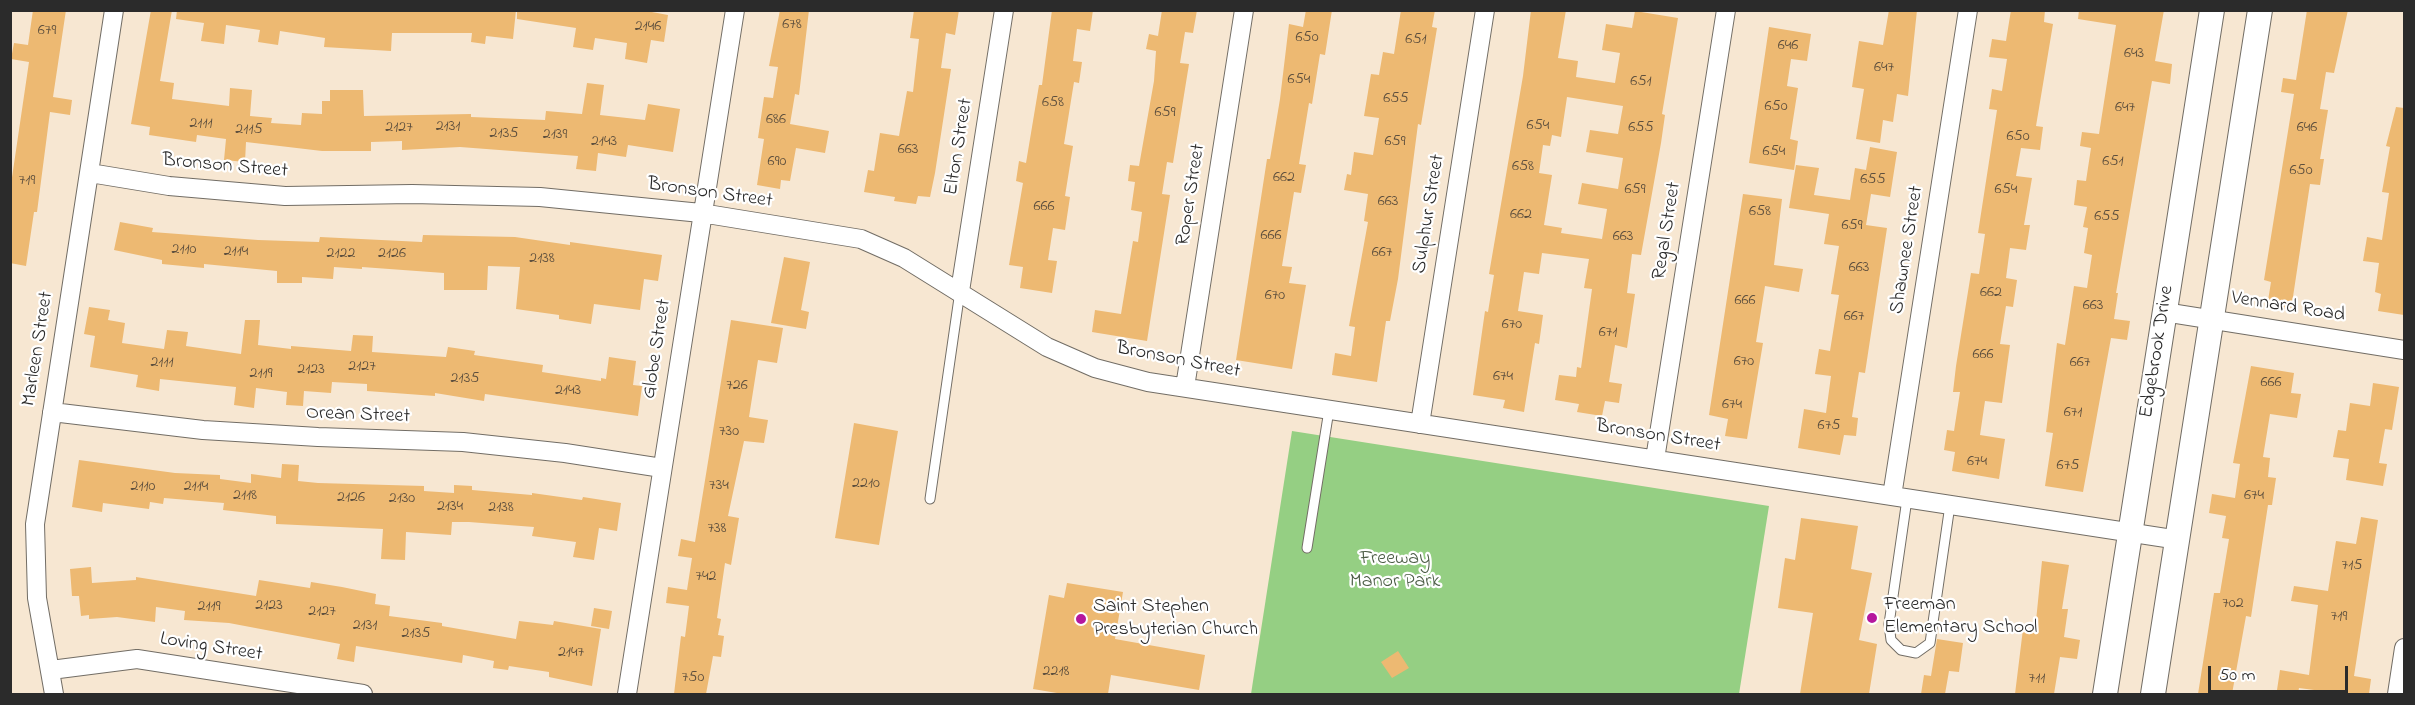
<!DOCTYPE html>
<style>
body{margin:0}
#map{position:relative;width:2415px;height:705px;overflow:hidden;background:#f7e7d2;font-family:"Indie Flower",sans-serif}
canvas{display:block}
.frame{position:absolute;inset:0;border:12px solid #2b2b2b;pointer-events:none}
.scale{position:absolute;left:2208px;top:666px;width:140px;height:27px;box-sizing:border-box;border:3px solid #2b2b2b;border-top:0;padding-left:8px;font-size:18px;line-height:21px;white-space:nowrap;color:#2b2b2b;-webkit-text-stroke:4px #fff;paint-order:stroke}
</style>
<div id="map">
<canvas width="2415" height="705"></canvas>
<div class="frame"></div>
<div class="scale">50 m</div>
</div>
<script>
const c = document.querySelector('canvas').getContext('2d');
c.lineJoin = 'round';
function fill(path, color) {
  c.fillStyle = color;
  c.fill(path, 'evenodd');
}
function shape(rows) {
  const path = new Path2D();
  for (const r of rows) {
    path.moveTo(r[0], r[1]);
    for (let i = 2; i < r.length; i += 2) path.lineTo(r[i], r[i + 1]);
  }
  return path;
}
function stroke(path, color, width, dash) {
  c.strokeStyle = color;
  c.lineWidth = width;
  c.lineCap = dash ? 'butt' : 'round';
  c.setLineDash(dash || []);
  c.stroke(path);
}
function drawText(font, color, halo, rows, align = 'center') {
  c.font = font + ' "Indie Flower",sans-serif';
  c.lineWidth = 4.5;
  c.setLineDash([]);
  c.textBaseline = 'middle';
  c.strokeStyle = halo;
  c.fillStyle = color;
  for (const [text, x, y, turn = 0] of rows) {
    c.save();
    c.translate(x, y);
    c.rotate((+turn || 0) * Math.PI / 180);
    c.textAlign = isNaN(turn) ? turn : align;
    if (halo) c.strokeText(text, 0, 0);
    c.fillText(text, 0, 0);
    c.restore();
  }
}
const green = shape([
 [1292,431,1769,506,1739,694,1251,694]
]);
const building = shape([
 [33,10,66,10,53,97,72,100,70,115,50,112,37,212,34,212,26,266,10,263,10,191,29,62,11,59,14,43,28,45],
 [151,10,172,10,160,81,174,83,172,99,229,106,230,88,252,90,250,116,272,118,271,123,301,125,302,113,322,114,322,101,330,101,330,90,363,90,364,116,471,114,471,117,545,120,546,111,582,114,587,83,604,85,600,115,645,120,648,104,680,109,673,152,628,145,626,157,598,153,596,171,576,169,578,156,460,147,402,150,402,141,371,142,371,151,322,151,246,142,245,162,224,160,226,139,197,135,196,142,149,135,150,127,131,124],
 [177,10,516,10,513,39,486,36,485,44,471,42,472,33,392,33,391,51,324,47,325,38,280,31,278,45,258,42,260,30,226,25,224,44,201,41,204,23,176,19],
 [517,10,641,10,668,15,664,42,651,40,647,63,625,59,627,43,595,38,593,50,573,47,576,28,517,19],
 [780,10,809,10,799,95,795,94,790,124,829,131,825,153,796,148,790,181,781,180,780,189,757,185,764,139,758,138,764,97,773,98,778,67,769,66],
 [914,10,959,10,955,35,946,33,941,68,951,69,935,173,930,197,918,196,916,204,894,201,895,197,864,192,868,170,874,171,880,133,899,136,907,91,913,92,919,39,910,38],
 [1052,10,1093,10,1090,31,1077,29,1073,61,1082,62,1079,83,1074,82,1064,144,1073,146,1065,196,1070,197,1065,230,1053,228,1048,260,1057,261,1052,293,1020,288,1023,267,1009,265,1023,183,1016,181,1019,161,1026,163,1039,85,1042,85],
 [1162,10,1197,10,1193,33,1185,32,1180,63,1189,64,1173,163,1167,162,1162,194,1170,195,1147,341,1092,332,1095,310,1121,314,1133,241,1138,242,1142,212,1131,210,1135,182,1128,181,1130,165,1139,166,1154,81,1156,51,1146,49,1149,34,1158,36],
 [1306,10,1332,10,1325,55,1320,54,1312,104,1309,103,1299,164,1306,165,1301,193,1294,192,1282,266,1292,267,1289,283,1306,285,1292,369,1236,360,1267,159,1270,159,1280,99,1289,24,1303,27],
 [1401,10,1435,10,1432,27,1437,28,1421,125,1418,124,1398,279,1390,321,1386,321,1377,382,1332,375,1335,353,1351,356,1355,327,1349,326,1368,222,1364,221,1368,194,1344,190,1347,174,1351,175,1354,152,1373,155,1379,118,1364,116,1371,74,1379,75,1383,52,1394,54],
 [1531,10,1566,10,1558,58,1578,61,1576,77,1615,83,1620,53,1602,50,1606,24,1632,28,1635,11,1678,18,1662,114,1665,115,1661,143,1641,255,1632,254,1627,293,1635,294,1627,348,1615,345,1609,382,1622,384,1619,403,1605,401,1602,416,1577,412,1579,404,1555,400,1559,375,1576,377,1577,367,1581,368,1592,289,1584,288,1589,259,1542,253,1539,274,1524,272,1518,311,1543,315,1539,344,1535,343,1524,412,1503,408,1505,400,1473,395,1485,311,1488,312,1494,275,1489,274,1523,76],
 [1567,97,1623,106,1618,134,1590,130,1586,152,1623,158,1618,189,1582,183,1578,204,1607,209,1602,239,1561,233,1562,228,1544,225,1552,175,1539,173,1543,145,1550,146,1552,135,1561,137],
 [1889,10,1917,10,1908,96,1897,94,1893,122,1883,120,1880,143,1856,139,1864,89,1852,87,1859,41,1883,45],
 [2011,10,2045,10,2044,22,2053,24,2036,126,2043,127,2040,150,2021,148,2016,176,2032,178,2024,225,2030,225,2026,250,2010,248,2006,278,2017,280,2013,307,2006,306,2000,344,2010,345,2002,403,1985,401,1980,435,2005,439,1999,479,1952,471,1955,452,1944,450,1947,430,1954,431,1960,392,1953,392,1956,366,1971,273,1979,274,1985,234,1978,233,1997,110,1989,109,1992,89,2002,91,2007,59,1989,57,1992,39,2006,41],
 [2079,10,2164,10,2155,61,2172,64,2170,84,2152,81,2116,293,2118,293,2114,319,2130,321,2127,340,2111,338,2083,492,2045,486,2053,433,2046,432,2057,343,2065,345,2074,286,2087,288,2092,255,2084,253,2088,228,2083,227,2087,207,2074,205,2077,180,2086,181,2091,148,2080,146,2082,132,2099,134,2116,25,2078,19],
 [2307,10,2348,10,2334,73,2326,72,2320,109,2328,110,2320,159,2324,159,2320,185,2310,184,2291,310,2267,307,2271,282,2264,280,2294,94,2281,92,2283,78,2296,80],
 [1769,27,1811,34,1807,61,1791,59,1787,86,1798,88,1790,139,1798,141,1794,170,1749,163],
 [2396,107,2404,108,2404,315,2378,311,2381,294,2375,292,2379,263,2363,261,2367,237,2382,240,2389,193,2382,192,2390,147,2386,146],
 [1870,147,1897,152,1890,197,1871,194,1866,225,1887,228,1865,373,1859,372,1852,417,1858,418,1856,436,1844,435,1840,455,1798,448,1804,409,1826,413,1831,376,1815,374,1819,349,1830,351,1839,295,1831,294,1839,246,1824,244,1829,214,1789,208,1796,165,1819,168,1814,195,1850,200,1855,168,1866,170],
 [1743,194,1782,199,1774,265,1803,269,1799,292,1765,286,1756,342,1763,343,1747,439,1725,436,1728,419,1709,415],
 [120,222,153,228,152,232,258,240,319,242,320,237,422,242,423,235,515,237,570,245,570,242,662,255,658,281,644,279,640,310,594,304,591,324,559,319,559,315,516,309,520,267,488,266,487,290,444,290,444,273,362,267,362,269,334,267,333,279,302,277,302,283,277,283,277,271,204,264,204,268,162,264,162,260,114,250],
 [784,257,810,262,801,310,809,312,806,329,771,323],
 [89,307,110,310,108,320,125,323,122,343,164,349,167,330,188,332,186,346,241,354,245,320,260,320,258,345,291,349,291,346,351,351,353,335,373,336,372,352,446,357,448,347,475,351,474,355,543,365,542,372,601,381,601,378,606,379,609,357,636,361,633,385,642,386,638,416,485,394,484,401,435,393,435,396,367,391,367,384,332,382,331,393,304,391,303,406,286,405,287,392,256,388,254,408,234,405,236,387,160,379,159,391,136,387,138,375,90,367,95,336,84,334],
 [731,320,783,328,777,363,758,360,749,417,768,420,764,443,744,441,728,516,739,518,731,565,725,563,717,618,721,619,718,635,724,636,721,657,713,656,706,694,674,694,681,636,685,637,689,606,666,603,668,587,687,590,692,558,678,556,681,539,695,542],
 [2251,366,2294,373,2291,393,2301,394,2297,418,2270,414,2263,457,2270,458,2268,477,2276,478,2272,505,2268,505,2251,617,2246,616,2232,694,2198,694,2214,593,2220,593,2229,539,2222,538,2226,516,2209,513,2212,494,2235,498,2240,464,2233,463],
 [2373,383,2399,387,2392,430,2385,429,2379,463,2387,464,2383,486,2346,480,2349,459,2333,457,2338,430,2346,431,2350,403,2370,406],
 [854,423,898,431,879,545,835,538],
 [79,460,175,473,220,475,220,479,251,483,251,474,281,478,282,464,299,465,298,481,318,483,424,486,424,491,454,493,454,485,472,486,472,490,532,495,532,493,582,500,583,497,621,503,617,531,599,528,594,560,573,557,576,542,532,536,534,527,469,522,452,522,451,535,406,532,405,560,381,559,383,529,276,524,276,516,223,510,224,503,164,498,163,504,150,502,149,509,103,503,102,512,72,507],
 [2361,517,2378,520,2354,676,2371,679,2369,694,2344,694,2299,688,2298,693,2277,690,2280,670,2309,675,2318,605,2291,601,2294,586,2328,591,2336,541,2356,544],
 [1801,518,1858,526,1851,569,1872,573,1859,640,1877,644,1869,694,1800,694,1813,613,1778,608,1785,558,1795,560],
 [2042,561,2069,565,2062,609,2068,609,2064,637,2080,640,2077,659,2060,657,2054,694,2015,694,2023,629,2035,631],
 [91,567,92,583,136,580,136,577,256,596,259,580,310,588,311,582,342,587,376,594,375,604,390,606,389,616,442,623,442,626,516,639,519,621,553,625,554,621,601,629,592,686,549,677,549,672,509,666,508,670,493,668,494,661,463,655,462,663,356,646,354,662,337,659,340,644,229,623,184,620,185,611,156,607,155,622,117,617,89,619,89,615,81,616,79,596,72,596,70,569],
 [1067,583,1123,592,1115,639,1205,655,1199,690,1111,675,1108,694,1063,694,1033,689,1049,595,1064,598],
 [594,608,612,611,609,629,591,626],
 [1937,639,1963,643,1959,672,1949,671,1945,694,1921,694,1924,675,1931,676],
 [1398,651,1409,668,1392,678,1381,662]
]);
const service = shape([
 [930,499,960,291],
 [1907,499,1889,624,1891,640,1901,650,1916,653,1930,643,1950,505],
 [1307,548,1329,410]
]);
const minor = shape([
 [90,173,169,186,285,196,412,194,540,197,701,213,861,239,904,258,1047,347,1095,368,1148,382,2179,540],
 [960,291,1004,10],
 [2164,312,2404,350],
 [1185,387,1244,10],
 [52,412,203,430,318,437,463,442,565,453,662,468],
 [1420,424,1485,10],
 [1655,459,1726,10],
 [1892,496,1968,10],
 [51,670,137,659,363,694],
 [54,694,37,598,35,524,114,10],
 [627,694,735,10],
 [2397,694,2404,648]
]);
const secondary = shape([
 [2105,694,2212,10],
 [2153,694,2260,10]
]);
const markers = [
 [1872,618,6,"#b5179e"],
 [1081,619,6,"#b5179e"]
];
const numberNames = [
 ["678",792,25],
 ["2146",648,27],
 ["679",47,31],
 ["650",1307,38],
 ["651",1416,40],
 ["646",1788,46],
 ["643",2134,54],
 ["647",1884,68],
 ["654",1299,80],
 ["651",1641,82],
 ["655",1396,99],
 ["658",1053,103],
 ["650",1776,107],
 ["647",2125,108],
 ["659",1165,113],
 ["686",776,120],
 ["2111",201,124],
 ["654",1538,126],
 ["2131",448,127],
 ["2127",399,128],
 ["655",1641,128],
 ["646",2307,128],
 ["2115",249,130],
 ["2135",504,134],
 ["2139",555,135],
 ["650",2018,137],
 ["2143",604,142],
 ["659",1395,142],
 ["663",908,150],
 ["654",1774,152],
 ["690",777,162],
 ["651",2113,162],
 ["658",1523,167],
 ["650",2301,171],
 ["662",1284,178],
 ["655",1873,180],
 ["719",27,181],
 ["659",1635,190],
 ["654",2006,190],
 ["663",1388,202],
 ["666",1044,207],
 ["658",1760,212],
 ["662",1521,215],
 ["655",2107,217],
 ["659",1852,226],
 ["666",1271,236],
 ["663",1623,237],
 ["2110",184,250],
 ["2114",236,252],
 ["667",1382,253],
 ["2122",341,254],
 ["2126",392,254],
 ["2138",542,259],
 ["663",1859,268],
 ["662",1991,293],
 ["670",1275,296],
 ["666",1745,301],
 ["663",2093,306],
 ["667",1854,317],
 ["670",1512,325],
 ["671",1608,333],
 ["666",1983,355],
 ["670",1744,362],
 ["2111",162,363],
 ["667",2080,363],
 ["2127",362,367],
 ["2123",311,370],
 ["2119",261,374],
 ["674",1503,377],
 ["2135",465,379],
 ["666",2271,383],
 ["726",737,386],
 ["2143",568,391],
 ["674",1732,405],
 ["671",2073,413],
 ["675",1829,426],
 ["730",729,432],
 ["674",1977,462],
 ["675",2068,466],
 ["2210",866,484],
 ["734",719,486],
 ["2110",143,487],
 ["2114",196,487],
 ["2118",245,496],
 ["674",2254,496],
 ["2126",351,498],
 ["2130",402,499],
 ["2134",450,507],
 ["2138",501,508],
 ["738",717,529],
 ["715",2352,566],
 ["742",706,577],
 ["702",2233,604],
 ["2123",269,606],
 ["2119",209,607],
 ["2127",322,612],
 ["719",2339,617],
 ["2131",365,626],
 ["2135",416,634],
 ["2147",571,653],
 ["2218",1056,672],
 ["750",693,678],
 ["711",2037,679]
];
const streetNames = [
 ["Elton Street",960,147,-81],
 ["Bronson Street",225,167,5],
 ["Bronson Street",710,194,8],
 ["Roper Street",1192,195,-81],
 ["Sulphur Street",1430,214,-81],
 ["Regal Street",1668,231,-81],
 ["Shawnee Street",1908,250,-81],
 ["Vennard Road",2288,308,9],
 ["Marleen Street",39,349,-81],
 ["Globe Street",658,349,-81],
 ["Edgebrook Drive",2158,352,-81],
 ["Bronson Street",1178,361,11],
 ["Orean Street",358,416,2],
 ["Bronson Street",1658,437,9],
 ["Loving Street",211,648,9]
];
const parkNames = [
 ["Freeway",1395,560],
 ["Manor Park",1395,583]
];
const poiNames = [
 ["Freeman",1884,606],
 ["Elementary School",1884,629],
 ["Saint Stephen",1093,608],
 ["Presbyterian Church",1093,631]
];
fill(green, '#95cf83');
fill(building, '#edb972');
stroke(service, '#726d65', 11);
stroke(minor, '#726d65', 20);
stroke(secondary, '#726d65', 26);
stroke(service, '#fff', 9);
stroke(minor, '#fff', 18);
stroke(secondary, '#fff', 24);
for (const [x, y, r, color] of markers) {
  const dot = new Path2D();
  dot.arc(x, y, r, 0, 2 * Math.PI);
  c.fillStyle = color;
  c.fill(dot);
  stroke(dot, '#fff', 2);
}
drawText('16px', '#5c4e3d', null, numberNames);
drawText('20px', '#2b2b2b', '#fff', streetNames);
drawText('20px', '#4b5c45', '#fff', parkNames);
drawText('20px', '#2b2b2b', '#fff', poiNames, 'left');
</script>
